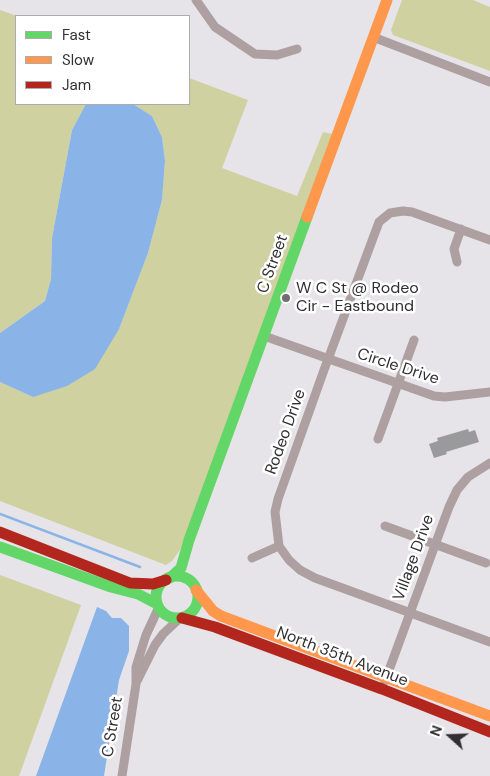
<!DOCTYPE html>
<style>
body{margin:0}
#map{position:relative;width:490px;height:776px;overflow:hidden;background:#e6e4e8;font-family:"DM Sans",sans-serif}
canvas{display:block}
.legend{position:absolute;left:15px;top:15px;width:175px;height:90px;box-sizing:border-box;background:#fff;border:1px solid #acacad;margin:0;padding:6px 9px;list-style:none;font-size:15px;color:#302f31}
.legend li{display:flex;align-items:center;gap:10px;height:25px}
.legend b{width:25px;border:1px solid #acacad}
.north{position:absolute;left:425px;top:711px;width:50px;height:50px;-webkit-text-stroke:4px #fff;paint-order:stroke;rotate:290deg;font-size:14px;font-weight:700;line-height:20px;text-align:center;color:#302f31}
.north::after{content:'';display:block;margin:auto;width:18px;height:22px;background:#302f31;clip-path:polygon(50% 0,100% 100%,50% 72%,0 100%)}
</style>
<div id="map">
<canvas width="490" height="776"></canvas>
<ul class="legend">
<li><b style="height:6px;background:#63d668"></b>Fast</li>
<li><b style="height:6px;background:#ff974d"></b>Slow</li>
<li><b style="height:6px;background:#b3261e"></b>Jam</li>
</ul>
<div class="north">N</div>
</div>
<script>
const c = document.querySelector('canvas').getContext('2d');
c.lineJoin = 'round';
function fill(path, color) {
  c.fillStyle = color;
  c.fill(path, 'evenodd');
}
function shape(rows) {
  const path = new Path2D();
  for (const r of rows) {
    if (r.length === 3) {
      path.moveTo(r[0] + r[2], r[1]);
      path.arc(r[0], r[1], r[2], 0, 2 * Math.PI);
      continue;
    }
    path.moveTo(r[0], r[1]);
    for (let i = 2; i < r.length; i += 2) path.lineTo(r[i], r[i + 1]);
  }
  return path;
}
function stroke(path, color, width, dash) {
  c.strokeStyle = color;
  c.lineWidth = width;
  c.lineCap = dash ? 'butt' : 'round';
  c.setLineDash(dash || []);
  c.stroke(path);
}
function drawText(font, color, halo, rows, align = 'center') {
  c.font = font + ' "DM Sans",sans-serif';
  c.lineWidth = 5;
  c.setLineDash([]);
  c.textBaseline = 'middle';
  c.strokeStyle = halo;
  c.fillStyle = color;
  for (const [text, x, y, turn = 0] of rows) {
    c.save();
    c.translate(x, y);
    c.rotate((+turn || 0) * Math.PI / 180);
    c.textAlign = isNaN(turn) ? turn : align;
    if (halo) c.strokeText(text, 0, 0);
    c.fillText(text, 0, 0);
    c.restore();
  }
}
const green = shape([
 [402,0,473,0,490,7,490,71,393,35,391,30],
 [0,10,17,16,16,104,86,104,72,130,52,238,51,279,45,301,0,333],
 [189,78,248,100,222,168,297,196,323,132,332,134,180,550,172,561,166,565,0,501,0,382,33,397,119,329,148,253,162,200,165,161,162,137,152,116,133,104,189,104],
 [0,575,81,605,19,776,0,776]
]);
const water = shape([
 [86,104,133,104,152,116,162,137,165,161,162,200,148,253,119,329,95,369,67,386,33,397,0,382,0,333,45,301,51,279,52,238,72,130],
 [97,607,106,611,112,618,121,618,129,626,129,651,119,680,104,776,36,776]
]);
const stream = shape([
 [0,514,140,567]
]);
const building = shape([
 [468,429,469,432,475,430,479,442,446,452,447,454,434,458,429,444,438,441,437,438]
]);
const street = shape([
 [196,0,215,27,255,54,277,55,297,49],
 [373,37,490,82],
 [490,240,412,212,403,211,390,213,379,222,324,370,278,499,275,512,279,546,289,560,300,570,315,578,490,642],
 [457,262,454,249,461,229],
 [264,336,434,396,445,397,490,392],
 [378,439,414,340],
 [385,526,486,563],
 [252,558,279,546],
 [137,681,155,645,163,634,180,618],
 [385,681,449,507,457,490,468,477,490,463],
 [122,776,136,684,136,667,146,635,159,607]
]);
const fast = shape([
 [0,547,111,587,138,594,157,604],
 [177,597,21],
 [170,578,181,568,189,540,307,217]
]);
const slow = shape([
 [307,217,387,0],
 [196,590,213,611,221,616,490,716]
]);
const jam = shape([
 [0,532,130,583,153,584,166,580],
 [182,618,215,627,382,689,490,732]
]);
const markers = [
 [286,298,5,"#706e71"]
];
const streetNames = [
 ["C Street",273,264,-70],
 ["Circle Drive",398,367,18],
 ["Rodeo Drive",286,432,-70],
 ["Village Drive",414,558,-70],
 ["North 35th Avenue",342,657,21],
 ["C Street",113,727,-81]
];
const poiNames = [
 ["W C St @ Rodeo",296,289],
 ["Cir - Eastbound",296,307]
];
fill(green, '#cfd1a1');
fill(water, '#8ab4e7');
stroke(stream, '#8ab4e7', 2.5);
fill(building, '#9a999c');
stroke(street, '#aea0a0', 9);
stroke(fast, '#63d668', 11);
stroke(slow, '#ff974d', 11);
stroke(jam, '#b3261e', 11);
for (const [x, y, r, color] of markers) {
  const dot = new Path2D();
  dot.arc(x, y, r, 0, 2 * Math.PI);
  c.fillStyle = color;
  c.fill(dot);
  stroke(dot, '#fff', 2);
}
drawText('16px', '#302f31', '#fff', streetNames);
drawText('16px', '#302f31', '#fff', poiNames, 'left');
</script>
